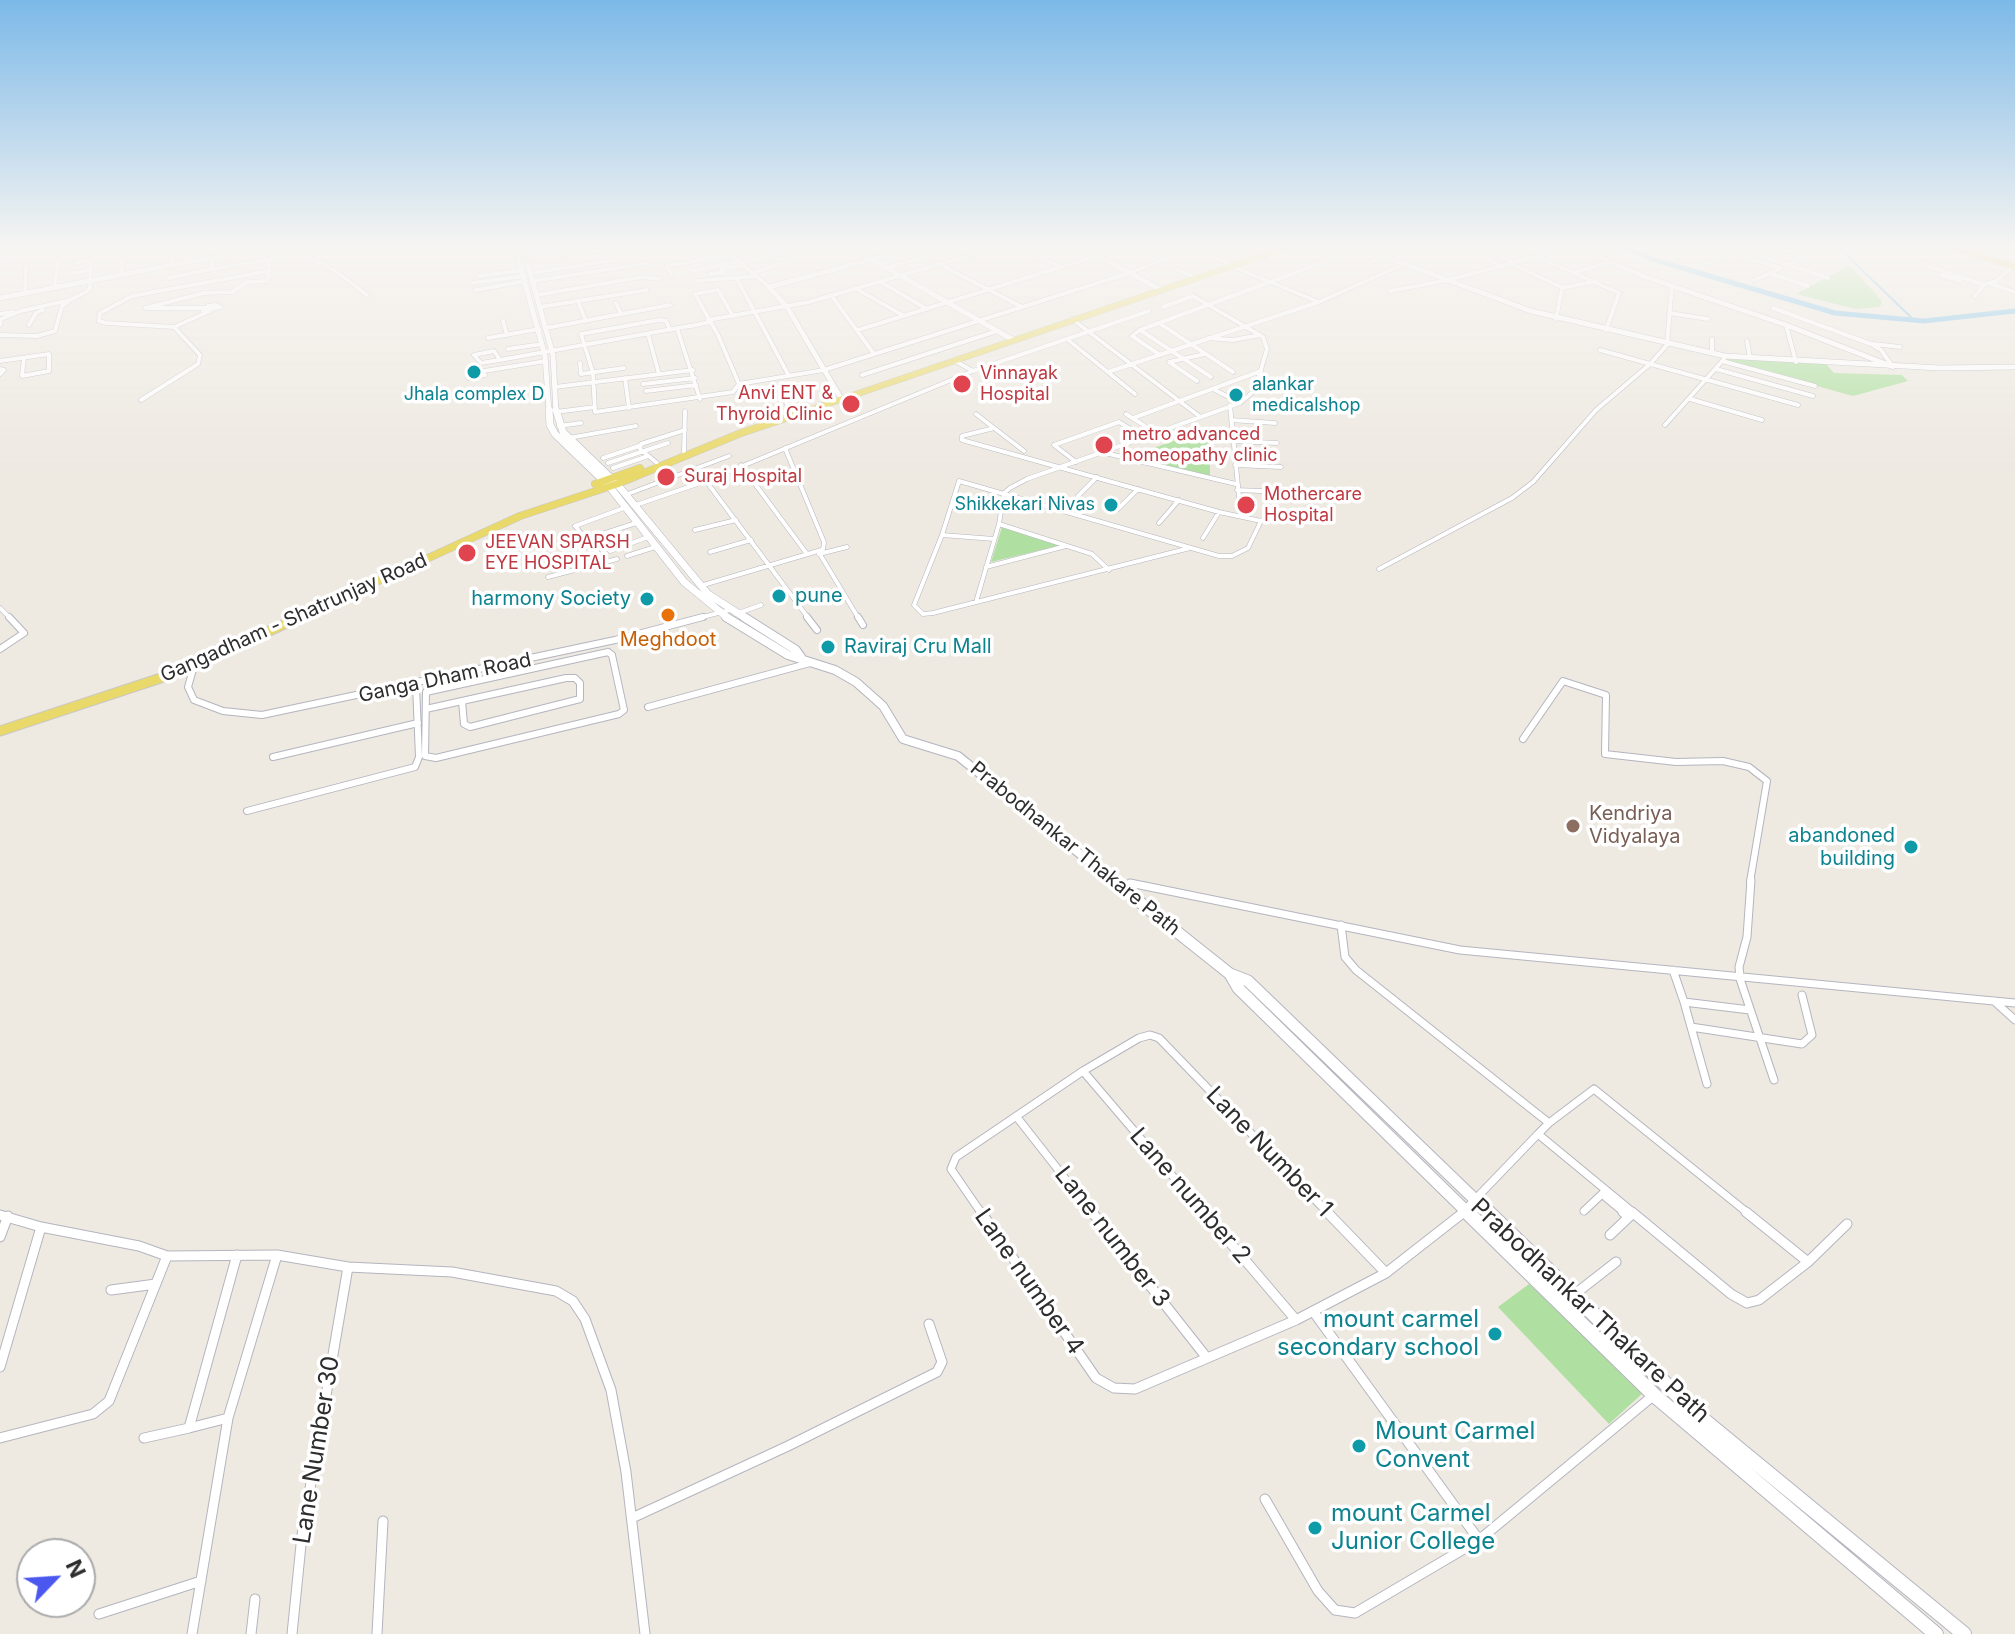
<!DOCTYPE html>
<style>
body{margin:0}
#map{position:relative;width:2015px;height:1634px;overflow:hidden;background:#eee9e1;font-family:Inter,sans-serif}
canvas{display:block}
.north{position:absolute;left:16px;top:1538px;width:80px;height:80px;box-sizing:border-box;background:#fff;border:2px solid #ababab;border-radius:50%;rotate:65deg;font-size:22px;font-weight:700;line-height:32px;text-align:center;color:#2d2d2d}
.north::after{content:'';display:block;margin:auto;width:28px;height:36px;background:#4b58f0;clip-path:polygon(50% 0,100% 100%,50% 72%,0 100%)}
</style>
<div id="map">
<canvas width="2015" height="1634"></canvas>
<div class="north">N</div>
</div>
<script>
const c = document.querySelector('canvas').getContext('2d');
c.lineJoin = 'round';
function fill(path, color) {
  c.fillStyle = color;
  c.fill(path, 'evenodd');
}
function shape(rows) {
  const path = new Path2D();
  for (const r of rows) {
    path.moveTo(r[0], r[1]);
    for (let i = 2; i < r.length; i += 2) path.lineTo(r[i], r[i + 1]);
  }
  return path;
}
function stroke(path, color, width, dash) {
  c.strokeStyle = color;
  c.lineWidth = width;
  c.lineCap = dash ? 'butt' : 'round';
  c.setLineDash(dash || []);
  c.stroke(path);
}
function drawText(font, color, halo, rows, align = 'center') {
  c.font = font + ' Inter,sans-serif';
  c.lineWidth = 7;
  c.setLineDash([]);
  c.textBaseline = 'middle';
  c.strokeStyle = halo;
  c.fillStyle = color;
  for (const [text, x, y, turn = 0] of rows) {
    c.save();
    c.translate(x, y);
    c.rotate((+turn || 0) * Math.PI / 180);
    c.textAlign = isNaN(turn) ? turn : align;
    if (halo) c.strokeText(text, 0, 0);
    c.fillText(text, 0, 0);
    c.restore();
  }
}
const green = shape([
 [1850,265,1882,301,1880,307,1856,309,1796,294],
 [1725,356,1826,364,1834,373,1902,375,1908,381,1853,396,1723,360],
 [1210,428,1210,478,1131,456],
 [1002,527,1062,545,991,562],
 [1529,1284,1644,1392,1609,1424,1498,1307]
]);
const stream = shape([
 [1838,247,1915,321]
]);
const canal = shape([
 [1623,247,1652,259,1835,313,1924,321,2015,311]
]);
const minorFar3 = shape([
 [171,247,172,264],
 [264,247,268,255,286,251],
 [722,247,769,287],
 [734,247,752,249],
 [803,247,811,251,834,247],
 [849,247,871,259],
 [1018,247,1061,267],
 [1157,247,1149,252,1163,260],
 [1209,247,1241,260],
 [1481,247,1515,263],
 [1709,247,1781,268],
 [1734,247,1828,278],
 [1774,247,1805,255],
 [0,248,5,247],
 [171,249,185,247],
 [1510,249,1531,259],
 [1984,251,1994,255,1988,258],
 [1473,252,1501,266],
 [1971,252,1986,247],
 [1034,253,1058,247],
 [1073,253,1087,249],
 [1377,253,1392,247],
 [311,254,311,258,334,270,367,295],
 [311,254,341,247],
 [525,256,577,248,581,253,608,249,615,260,531,273],
 [1678,256,1700,247],
 [550,257,574,253],
 [1538,257,1619,293,1606,330],
 [1214,258,1230,264],
 [212,259,212,269,268,260],
 [695,261,724,249],
 [0,262,11,259],
 [741,262,795,252],
 [939,264,1022,307],
 [1365,264,1384,256],
 [1512,264,1563,288],
 [1706,264,1728,254],
 [1790,264,1805,255,1799,247],
 [1922,264,1984,285,1975,296],
 [1231,266,1319,302],
 [886,268,958,247],
 [721,269,745,265],
 [1176,269,1194,277],
 [691,271,740,261],
 [1577,272,1608,262],
 [73,273,90,270],
 [754,273,819,250],
 [1769,273,1808,286],
 [671,274,667,266,784,247],
 [710,274,725,272],
 [1941,275,1960,281],
 [479,276,523,270],
 [169,278,212,269],
 [737,279,789,376],
 [1754,280,1780,269],
 [533,281,649,263],
 [698,281,757,276],
 [879,281,927,309],
 [472,283,525,276],
 [55,284,58,259],
 [1991,284,2015,292],
 [1983,285,1996,281,2013,266],
 [855,288,904,316],
 [25,290,26,265],
 [476,290,526,281],
 [1390,291,1448,280,1573,247],
 [537,295,642,277,660,279],
 [831,295,874,354],
 [616,303,621,314],
 [579,304,586,321],
 [216,305,220,307,203,311,208,306,216,305],
 [540,307,647,290],
 [204,308,145,308,204,293,232,292,247,282,267,281,269,271],
 [1773,308,1871,344,1881,350,1893,367],
 [1669,313,1708,319],
 [0,314,13,312],
 [1072,319,1199,416],
 [1556,319,1562,288,1597,281],
 [708,320,809,302,999,247],
 [503,321,507,335],
 [1159,323,1233,372],
 [0,325,1,319,21,311,70,300,86,292,90,288,91,260,76,263],
 [29,325,36,313,43,310],
 [1786,325,1796,362],
 [691,326,710,322],
 [174,327,210,311],
 [546,328,670,305],
 [677,328,700,399],
 [670,330,666,321,659,320,581,334,593,373,595,412,733,392,739,384,718,335,695,294,718,290,733,316],
 [858,330,1103,254],
 [1140,330,1132,336,1160,355],
 [648,334,659,374],
 [0,335,37,336,55,331,62,306,67,303],
 [488,338,539,329],
 [1208,338,1233,340,1260,335],
 [1067,339,1135,394],
 [1712,339,1712,353],
 [1747,341,1750,358],
 [1874,344,1900,347],
 [508,349,542,344],
 [1600,350,1798,405],
 [494,351,500,360,481,363,474,355,494,351],
 [500,360,689,326],
 [0,361,49,354,49,371,22,376,24,358],
 [1722,361,1815,386],
 [580,363,581,374,624,368],
 [0,369,4,370,0,374],
 [1716,369,1813,396],
 [484,371,546,361],
 [973,371,1149,311],
 [1108,372,1319,302,1404,264],
 [862,375,997,331],
 [1211,377,1140,330,1362,248],
 [468,378,485,375],
 [625,378,629,408],
 [1197,381,1169,362,1205,354],
 [643,384,695,378],
 [739,384,824,370,1129,273,1173,256],
 [555,387,693,370],
 [778,387,792,414],
 [1213,389,1238,402],
 [646,391,696,385],
 [1690,399,1762,420],
 [141,400,198,364,200,355,174,327,106,323,99,321,100,313,132,296,269,271,268,260,291,255,282,247],
 [1230,405,1241,516],
 [556,412,595,407],
 [1126,414,1156,433],
 [1133,418,1261,371],
 [1231,420,1275,423],
 [1665,425,1724,359],
 [559,426,581,423],
 [994,428,1024,451],
 [569,438,636,426],
 [962,440,1219,512,1261,521,1268,516,1286,516],
 [962,440,962,436,994,428,976,414],
 [1233,441,1277,443],
 [1054,445,1119,422,1144,437],
 [1054,445,1076,462],
 [785,448,824,542,823,549,818,551,859,619],
 [684,452,685,411],
 [1105,453,1236,484],
 [603,458,639,446],
 [608,463,668,443],
 [657,463,640,449,641,444,685,430],
 [741,465,807,554],
 [1235,465,1281,467],
 [613,468,648,456],
 [706,481,809,619],
 [1237,490,1284,492],
 [625,495,729,456],
 [1078,496,1097,477],
 [633,506,706,481,973,371,955,361],
 [1118,509,1138,489],
 [1159,523,1179,500],
 [999,524,1092,554,1109,570],
 [695,530,736,520],
 [942,535,994,539],
 [1203,538,1219,512],
 [587,539,636,523],
 [1190,548,933,613,923,614,914,605,942,535,959,481,1219,556,1232,556,1248,548,1261,521],
 [610,551,648,537],
 [710,552,751,540],
 [819,554,847,547],
 [627,556,655,547],
 [606,562,575,526,624,508],
 [986,567,1066,546],
 [1379,569,1512,498,1533,482,1596,410,1650,364,1667,345,1672,285],
 [548,577,617,559],
 [700,586,818,551],
 [976,602,999,524,1004,493,1010,488,1027,479,1240,403,1255,390,1267,349,1263,337,1193,296,1163,307],
 [0,608,11,619],
 [736,614,761,605],
 [695,619,730,610]
]);
const minorFar2 = shape([
 [807,617,817,630],
 [858,617,863,625],
 [0,649,24,633,9,617],
 [608,652,612,655,624,710,619,714,436,758,425,756,426,692,608,652],
 [527,660,529,669],
 [194,666,188,687,194,700,223,711,262,715,615,640,703,617],
 [566,678,575,678,580,683,580,699,470,727,464,724,462,701,566,678],
 [648,707,810,663],
 [426,709,462,701],
 [1523,739,1563,681,1606,695,1605,754,1676,762,1723,761,1749,767,1767,781,1750,882],
 [273,757,418,723],
 [247,811,415,767,419,757,416,685]
]);
const minorFar1 = shape([
 [1124,888,1130,883,1460,950,2015,1003],
 [1341,925,1345,957,1356,970,1549,1123,1538,1134,1635,1214],
 [1673,970,1684,1002],
 [1739,976,1774,1080],
 [1740,976,1739,967,1747,937,1751,880],
 [1994,1001,2015,1020],
 [1691,1027,1802,1044,1812,1035,1802,995],
 [1083,1071,1205,1214],
 [1707,1084,1684,1002,1750,1010],
 [1016,1116,1093,1214],
 [1549,1123,1594,1089,1749,1214],
 [1602,1194,1626,1214],
 [1584,1211,1603,1193],
 [982,1214,951,1169,956,1157,1083,1071,1139,1038,1150,1035,1159,1038,1329,1214],
 [1461,1214,1538,1134]
]);
const minor = shape([
 [981,1212,1096,1378,1114,1388,1135,1389,1296,1320,1386,1273],
 [1092,1212,1207,1358],
 [1204,1212,1296,1320],
 [1327,1212,1386,1273],
 [1623,1212,1629,1217],
 [1632,1212,1731,1294,1747,1303,1759,1300,1808,1262,1847,1224],
 [1746,1212,1808,1262],
 [0,1215,41,1227,139,1246,167,1256,277,1255,348,1267,452,1272,556,1291,573,1301,585,1319,611,1390,626,1472,645,1634],
 [1610,1235,1631,1215],
 [0,1237,8,1216],
 [1386,1273,1464,1212],
 [111,1290,156,1284],
 [1575,1294,1616,1262],
 [1313,1311,1479,1540],
 [0,1367,41,1227],
 [228,1418,189,1428,237,1255],
 [0,1438,93,1414,109,1401,167,1256],
 [144,1438,189,1428],
 [1265,1499,1318,1591,1335,1610,1355,1613,1479,1540,1654,1395],
 [632,1518,788,1446,937,1372,942,1362,929,1324],
 [99,1614,201,1581],
 [192,1634,228,1418,277,1255],
 [251,1634,255,1599],
 [292,1634,302,1535,348,1267],
 [377,1634,383,1521]
]);
const tertiary = shape([
 [121,247,122,274],
 [1578,247,1643,276,1786,325,1891,366],
 [871,259,1015,341],
 [842,400,787,307,769,287,917,247]
]);
const secondaryFar4 = shape([
 [515,247,545,356,549,412],
 [1083,247,1161,290],
 [1359,247,1531,311,1725,356,1940,368,2015,367],
 [528,265,553,355,556,412],
 [0,298,266,247]
]);
const secondaryFar3 = shape([
 [549,410,550,425,555,434,609,486,684,582,729,619],
 [556,410,563,432,617,484,708,594,747,619]
]);
const secondaryFar2 = shape([
 [726,617,788,655,835,670,856,682,883,706,903,739,958,756,1115,882],
 [744,617,796,650,801,657]
]);
const secondaryFar1 = shape([
 [1112,880,1230,974,1248,981,1490,1214],
 [1230,974,1238,988,1469,1214]
]);
const secondary = shape([
 [1467,1212,1654,1395,1936,1634],
 [1488,1212,1700,1417,1964,1634]
]);
const primaryFar2 = shape([
 [804,412,1288,247]
]);
const primaryFar1 = shape([
 [595,484,640,468],
 [295,619,520,516,617,484,741,433,810,410]
]);
const primary = shape([
 [0,731,182,671,300,617]
]);
const trunk = shape([
 [1952,247,2015,267]
]);
const markers = [
 [474,372,8,"#0f9aa8"],
 [962,384,10,"#e0444e"],
 [1236,395,8,"#0f9aa8"],
 [851,404,10,"#e0444e"],
 [1104,445,10,"#e0444e"],
 [666,477,10,"#e0444e"],
 [1111,505,8,"#0f9aa8"],
 [1246,505,10,"#e0444e"],
 [467,553,10,"#e0444e"],
 [779,596,8,"#0f9aa8"],
 [647,599,8,"#0f9aa8"],
 [668,615,8,"#e8710a"],
 [828,647,8,"#0f9aa8"],
 [1573,826,8,"#8d6e63"],
 [1911,847,8,"#0f9aa8"],
 [1495,1334,8,"#0f9aa8"],
 [1359,1446,8,"#0f9aa8"],
 [1315,1528,8,"#0f9aa8"]
];
const farHealthnames = [
 ["Vinnayak",980,374],
 ["Hospital",980,395],
 ["Anvi ENT &",833,394,"right"],
 ["Thyroid Clinic",833,415,"right"],
 ["metro advanced",1122,435],
 ["homeopathy clinic",1122,456],
 ["Suraj Hospital",684,477],
 ["Mothercare",1264,495],
 ["Hospital",1264,516],
 ["JEEVAN SPARSH",485,543],
 ["EYE HOSPITAL",485,564]
];
const farCulturenames = [
 ["alankar",1252,385],
 ["medicalshop",1252,406],
 ["Jhala complex D",474,395,"center"],
 ["Shikkekari Nivas",1095,505,"right"]
];
const cultureNames = [
 ["pune",795,596],
 ["harmony Society",631,599,"right"],
 ["Raviraj Cru Mall",844,647],
 ["abandoned",1895,836,"right"],
 ["building",1895,859,"right"]
];
const streetNames = [
 ["Gangadham - Shatrunjay Road",294,618,-24],
 ["Ganga Dham Road",445,678,-12],
 ["Prabodhankar Thakare Path",1075,849,39]
];
const foodNames = [
 ["Meghdoot",668,640]
];
const educationNames = [
 ["Kendriya",1589,814],
 ["Vidyalaya",1589,837]
];
const nearStreetnames = [
 ["Lane Number 1",1269,1152,46],
 ["Lane number 2",1190,1196,49],
 ["Lane number 3",1112,1237,52],
 ["Lane number 4",1029,1282,55],
 ["Prabodhankar Thakare Path",1590,1311,43],
 ["Lane Number 30",317,1450,-81]
];
const nearCulturenames = [
 ["mount carmel",1479,1320,"right"],
 ["secondary school",1479,1348,"right"],
 ["Mount Carmel",1375,1432],
 ["Convent",1375,1460],
 ["mount Carmel",1331,1514],
 ["Junior College",1331,1542]
];
fill(green, '#b0e0a1');
stroke(stream, '#7bc0e9', 2);
stroke(canal, '#7bc0e9', 5);
stroke(minorFar3, '#b4b5bf', 5);
stroke(minorFar2, '#b4b5bf', 8);
stroke(minorFar1, '#b4b5bf', 9);
stroke(minor, '#b4b5bf', 11);
stroke(tertiary, '#b4b5bf', 6);
stroke(secondaryFar4, '#b4b5bf', 6);
stroke(secondaryFar3, '#b4b5bf', 8);
stroke(secondaryFar2, '#b4b5bf', 10);
stroke(secondaryFar1, '#b4b5bf', 13);
stroke(secondary, '#b4b5bf', 16);
stroke(primaryFar2, '#c8c8c8', 7);
stroke(primaryFar1, '#c8c8c8', 8);
stroke(primary, '#c8c8c8', 11);
stroke(trunk, '#c8c8c8', 7);
stroke(minorFar3, '#fff', 4);
stroke(minorFar2, '#fff', 6);
stroke(minorFar1, '#fff', 7);
stroke(minor, '#fff', 9);
stroke(tertiary, '#fff', 5);
stroke(secondaryFar4, '#fff', 5);
stroke(secondaryFar3, '#fff', 7);
stroke(secondaryFar2, '#fff', 8);
stroke(secondaryFar1, '#fff', 11);
stroke(secondary, '#fff', 14);
stroke(primaryFar2, '#e9d96a', 6);
stroke(primaryFar1, '#e9d96a', 7);
stroke(primary, '#e9d96a', 9);
stroke(trunk, '#efc667', 6);
const sky = c.createLinearGradient(0, 0, 0, 475);
sky.addColorStop(0, '#7cb9e8');
sky.addColorStop(0.52, '#f7f5f2');
sky.addColorStop(1, '#f7f5f200');
c.fillStyle = sky;
c.fillRect(0, 0, 2015, 475);
for (const [x, y, r, color] of markers) {
  const dot = new Path2D();
  dot.arc(x, y, r, 0, 2 * Math.PI);
  c.fillStyle = color;
  c.fill(dot);
  stroke(dot, '#fff', 3);
}
drawText('18px', '#be3a42', '#fff', farHealthnames, 'left');
drawText('18px', '#0d838f', '#fff', farCulturenames, 'left');
drawText('20px', '#0d838f', '#fff', cultureNames, 'left');
drawText('20px', '#2d2d2d', '#fff', streetNames);
drawText('20px', '#c56008', '#fff', foodNames);
drawText('20px', '#785e54', '#fff', educationNames, 'left');
drawText('24px', '#2d2d2d', '#fff', nearStreetnames);
drawText('24px', '#0d838f', '#fff', nearCulturenames, 'left');
</script>
